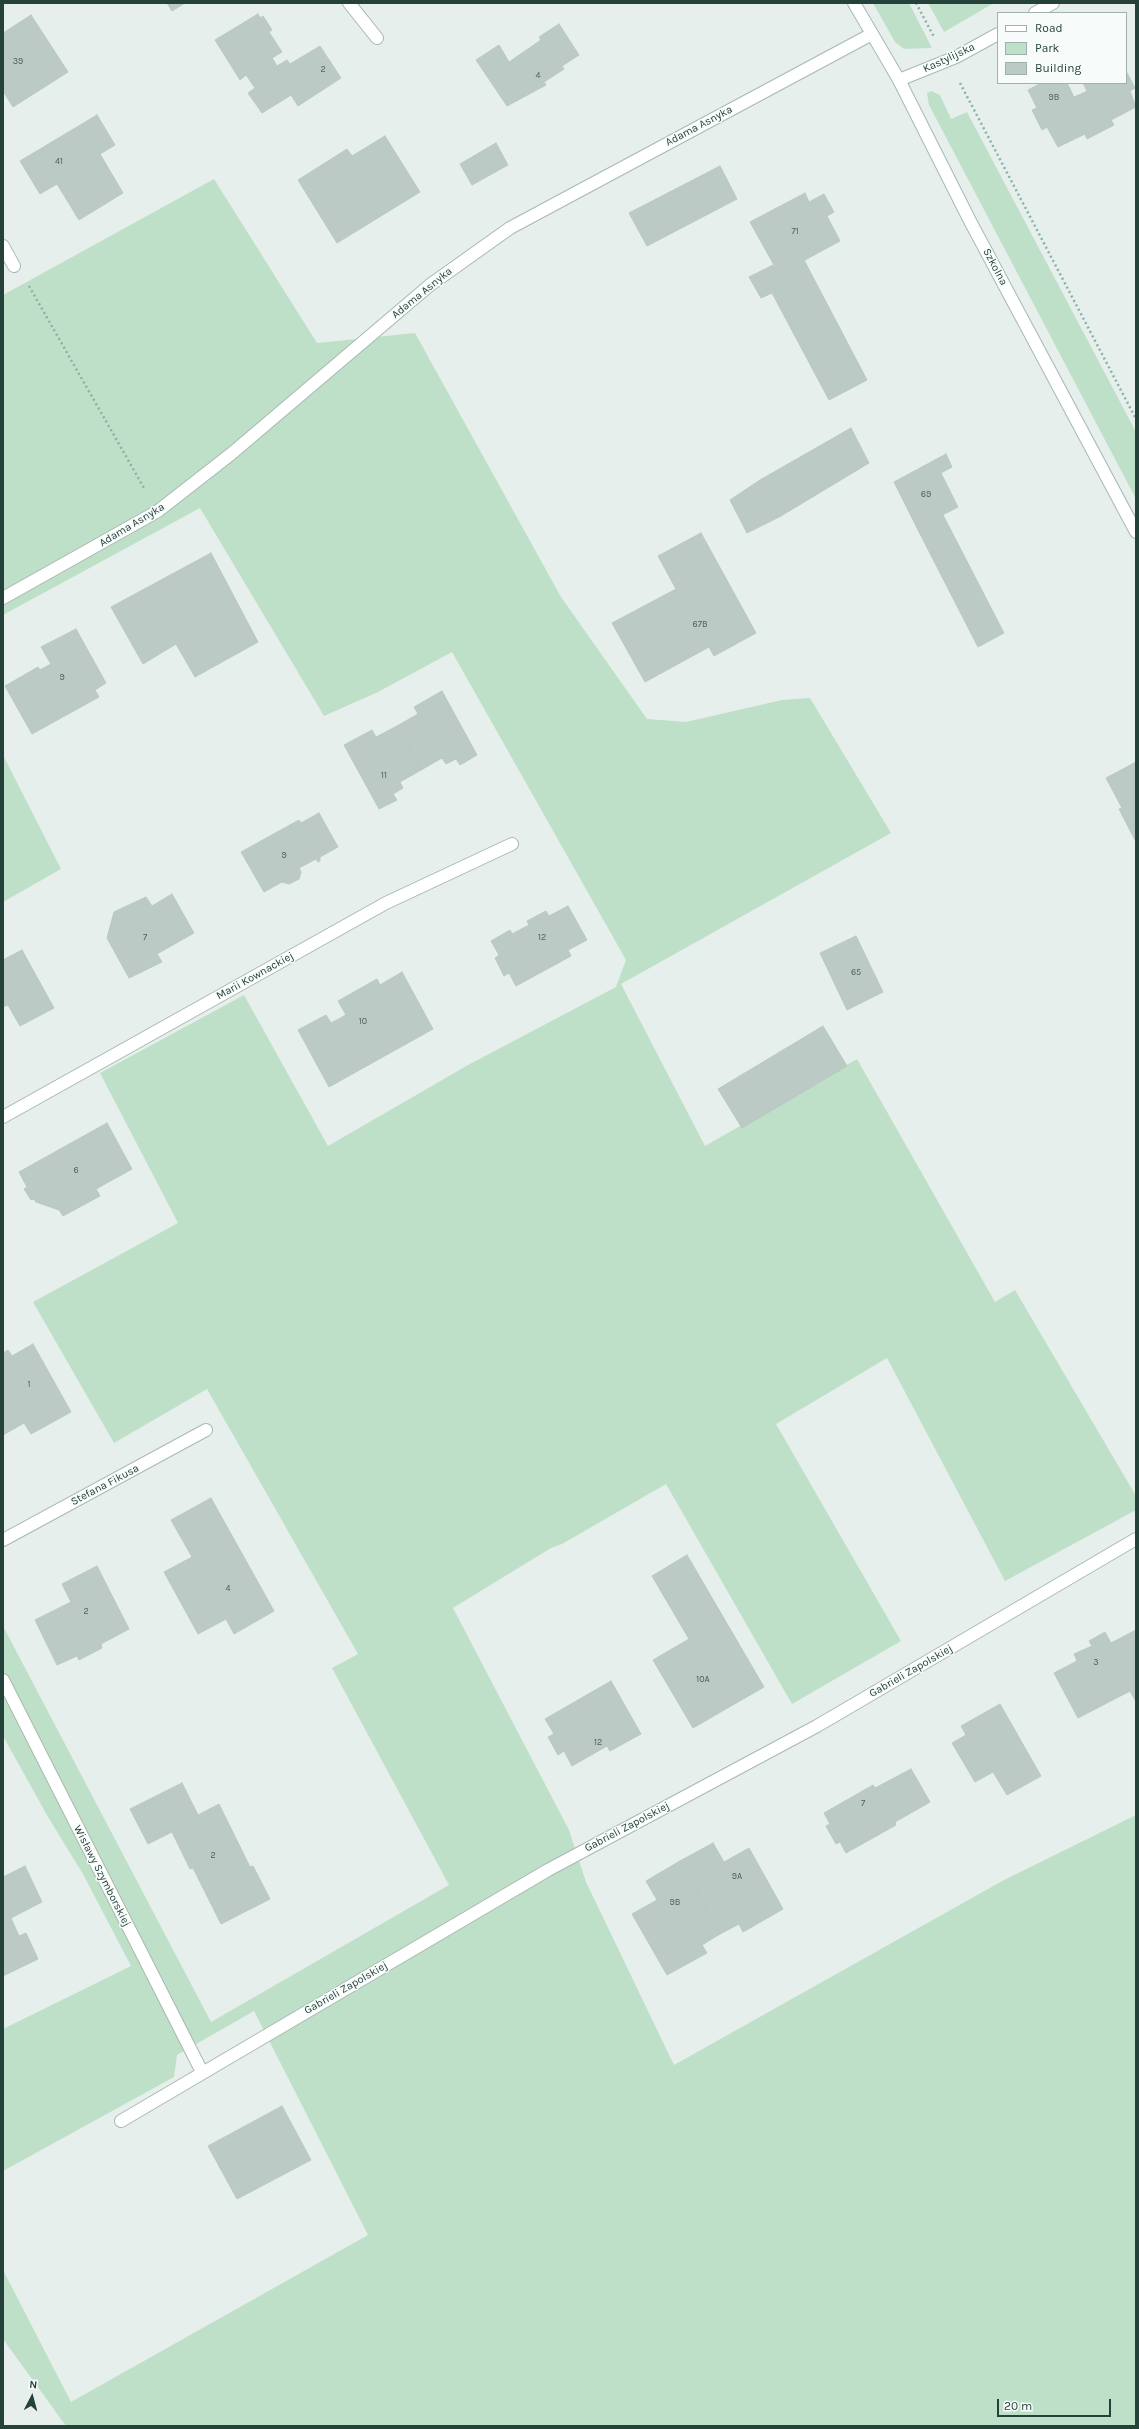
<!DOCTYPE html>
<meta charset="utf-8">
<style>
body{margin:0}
#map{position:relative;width:1139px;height:2429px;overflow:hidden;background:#e6efeb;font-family:Karla,sans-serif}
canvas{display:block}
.frame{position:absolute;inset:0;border:4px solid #24423a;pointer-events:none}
.legend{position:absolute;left:997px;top:12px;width:130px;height:72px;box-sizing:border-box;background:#f7fbf9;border:1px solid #a3b1ad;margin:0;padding:5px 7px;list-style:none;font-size:12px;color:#24423a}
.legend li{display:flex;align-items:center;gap:8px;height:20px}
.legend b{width:20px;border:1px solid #a3b1ad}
.north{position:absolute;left:12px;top:2377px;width:40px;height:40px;-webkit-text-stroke:3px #f7fbf9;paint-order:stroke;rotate:6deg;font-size:11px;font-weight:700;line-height:16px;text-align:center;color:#24423a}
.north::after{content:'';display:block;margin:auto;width:14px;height:18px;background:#24423a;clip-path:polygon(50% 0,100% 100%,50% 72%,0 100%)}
.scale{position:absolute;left:997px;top:2399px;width:114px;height:18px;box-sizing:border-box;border:2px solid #24423a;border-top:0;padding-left:5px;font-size:12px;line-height:14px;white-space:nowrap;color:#24423a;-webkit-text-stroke:3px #f7fbf9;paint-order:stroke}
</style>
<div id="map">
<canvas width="1139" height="2429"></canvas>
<div class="frame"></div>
<ul class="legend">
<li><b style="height:5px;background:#fff"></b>Road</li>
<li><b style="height:11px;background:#bfe0c8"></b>Park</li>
<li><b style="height:11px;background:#bbcac4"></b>Building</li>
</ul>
<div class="north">N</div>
<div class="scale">20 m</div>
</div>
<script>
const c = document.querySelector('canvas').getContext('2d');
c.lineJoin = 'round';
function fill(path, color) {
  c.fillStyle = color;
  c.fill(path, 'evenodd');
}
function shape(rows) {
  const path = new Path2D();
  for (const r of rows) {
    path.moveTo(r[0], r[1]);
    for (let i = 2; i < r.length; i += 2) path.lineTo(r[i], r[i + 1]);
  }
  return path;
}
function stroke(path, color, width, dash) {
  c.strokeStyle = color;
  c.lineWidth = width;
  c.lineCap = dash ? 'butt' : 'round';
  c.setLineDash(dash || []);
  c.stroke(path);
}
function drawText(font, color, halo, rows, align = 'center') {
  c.font = font + ' Karla,sans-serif';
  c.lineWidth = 3;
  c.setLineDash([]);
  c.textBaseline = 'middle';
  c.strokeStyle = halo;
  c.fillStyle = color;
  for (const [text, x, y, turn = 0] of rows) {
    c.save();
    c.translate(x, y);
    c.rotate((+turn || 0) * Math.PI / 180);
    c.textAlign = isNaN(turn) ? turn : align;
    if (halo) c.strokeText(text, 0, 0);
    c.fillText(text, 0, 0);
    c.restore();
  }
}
const green = shape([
 [873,3,909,3,932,48,904,49,895,42],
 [928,3,994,3,944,32],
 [931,91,940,95,951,119,967,112,1136,432,1136,499,929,105,927,93],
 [214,179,317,343,415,333,561,597,647,719,686,722,782,700,810,698,891,833,621,984,705,1146,857,1059,995,1302,1015,1290,1136,1496,1136,1510,1005,1581,887,1358,776,1424,901,1641,792,1704,666,1484,562,1544,551,1548,453,1608,569,1830,586,1882,674,2065,1004,1880,1136,1815,1136,2426,66,2426,3,2339,3,2270,71,2402,368,2235,254,2011,177,2055,174,2077,3,2171,3,2029,131,1966,83,1874,48,1817,3,1736,3,1626,211,2022,449,1885,332,1668,358,1654,207,1389,114,1443,33,1302,178,1223,100,1073,244,995,328,1146,468,1065,616,987,626,960,452,652,378,692,324,716,200,508,3,615,3,295],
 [3,755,61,869,3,902]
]);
const building = shape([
 [167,3,185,3,172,11,167,3],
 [258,14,260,18,263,16,272,30,269,32,282,52,272,58,277,66,287,60,290,64,320,46,341,78,298,106,291,95,262,113,248,93,255,88,246,75,240,80,215,40,258,14],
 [31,15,68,72,13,107,3,91,3,33,31,15],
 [559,24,579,55,562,66,564,69,544,82,546,85,507,106,476,60,499,45,509,62,541,40,539,37,559,24],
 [1126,71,1135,88,1130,91,1136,107,1111,120,1098,97,1086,104,1081,94,1087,91,1083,83,1126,83,1126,71],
 [1041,83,1067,83,1074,97,1081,94,1086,104,1098,97,1114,125,1087,139,1085,134,1058,147,1047,127,1042,130,1032,110,1037,108,1028,90,1041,83],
 [97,115,115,145,100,154,123,193,79,220,57,184,40,194,20,161,97,115],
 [385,136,420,192,337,243,298,180,347,149,352,156,385,136],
 [496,143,508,165,472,185,460,164,496,143],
 [720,166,737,199,647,246,629,213,720,166],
 [805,193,809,202,824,194,834,212,827,216,840,241,779,274,750,222,805,193],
 [804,260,867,380,829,400,772,293,761,298,749,277,773,265,779,274,804,260],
 [851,428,869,463,781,516,747,533,730,500,760,480,851,428],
 [946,454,952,467,941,473,958,507,917,528,894,482,946,454],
 [943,515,1004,633,978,647,917,528,943,515],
 [701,533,756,633,714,656,709,647,645,682,612,623,676,589,658,556,701,533],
 [211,553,258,642,195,677,176,644,143,664,111,607,211,553],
 [76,629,106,683,95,690,99,697,32,734,5,686,38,667,40,670,51,664,41,647,76,629],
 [442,691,477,755,460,765,456,759,446,764,442,758,421,770,397,726,418,714,414,707,442,691],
 [397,726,421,770,400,782,403,788,393,794,397,800,379,809,344,745,372,730,376,737,397,726],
 [1136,762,1136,842,1119,809,1122,808,1106,778,1136,762],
 [319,813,338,847,320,857,320,861,318,862,316,859,299,868,301,872,299,879,289,884,282,882,264,892,241,852,299,820,301,823,319,813],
 [172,894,194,933,157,954,162,962,129,978,107,938,114,912,146,897,152,906,172,894],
 [568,906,587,940,568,950,571,956,516,986,509,973,504,976,495,958,499,955,491,941,510,930,512,934,529,925,527,921,546,911,549,916,568,906],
 [856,936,883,992,847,1010,820,953,856,936],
 [22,950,54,1008,20,1026,8,1005,3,1007,3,960,22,950],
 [402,972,433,1029,329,1087,298,1030,326,1015,331,1023,346,1015,338,1001,377,979,380,985,402,972],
 [823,1026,847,1066,742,1128,718,1089,823,1026],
 [107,1123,132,1169,96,1189,100,1196,63,1216,59,1210,36,1202,34,1199,31,1200,24,1189,27,1187,19,1172,107,1123],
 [33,1344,71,1412,31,1434,24,1423,3,1435,3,1353,8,1350,12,1356,33,1344],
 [211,1498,274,1611,234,1634,226,1619,198,1634,164,1572,192,1557,171,1520,211,1498],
 [687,1555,764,1687,693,1728,653,1660,689,1639,652,1576,687,1555],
 [97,1566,129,1629,101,1644,102,1648,79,1660,77,1656,57,1665,35,1620,71,1602,62,1584,97,1566],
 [1136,1630,1136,1702,1130,1691,1078,1718,1054,1673,1077,1661,1074,1654,1092,1646,1089,1641,1105,1632,1111,1643,1136,1630],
 [611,1681,641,1734,610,1751,607,1746,572,1766,564,1751,558,1755,548,1737,554,1734,545,1719,611,1681],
 [1000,1704,1041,1776,1007,1795,993,1772,975,1782,952,1743,966,1735,961,1726,1000,1704],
 [911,1769,930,1802,895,1822,896,1825,846,1853,840,1842,836,1844,826,1826,830,1824,824,1813,873,1785,875,1788,911,1769],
 [182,1783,198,1815,219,1804,250,1867,253,1866,270,1899,221,1924,193,1868,190,1869,172,1832,148,1844,130,1809,182,1783],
 [713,1843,724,1862,749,1848,783,1909,743,1932,739,1924,720,1934,680,1861,713,1843],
 [680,1861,720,1934,702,1945,707,1953,667,1975,632,1914,657,1900,646,1881,680,1861],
 [25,1866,42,1902,11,1918,19,1936,26,1933,38,1959,3,1976,3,1877,25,1866],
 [282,2106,311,2160,237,2199,208,2146,282,2106]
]);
const path = shape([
 [916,3,934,37],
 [960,83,1136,419],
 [29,286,144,488]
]);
const service = shape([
 [1035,13,1053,3],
 [899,80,956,57,998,34]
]);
const minor = shape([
 [349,3,377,38],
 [3,246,14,266],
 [3,598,158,511,231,454,430,285,510,228,872,34],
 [3,1117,386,903,512,844],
 [3,1540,206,1430],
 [3,1680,202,2072],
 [121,2121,548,1870,817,1726,1136,1539]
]);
const tertiary = shape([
 [854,3,899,80,970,221,1136,532]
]);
const numberNames = [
 ["39",18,61],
 ["2",323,69],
 ["4",538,75],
 ["9B",1054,97],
 ["41",59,161],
 ["71",795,231],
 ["69",926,494],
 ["67B",700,624],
 ["9",62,677],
 ["11",384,775],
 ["9",284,855],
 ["7",145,937],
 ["12",542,937],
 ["65",856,972],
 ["10",363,1021],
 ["6",76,1170],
 ["1",29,1384],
 ["4",228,1588],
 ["2",86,1611],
 ["3",1096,1662],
 ["10A",703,1679],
 ["12",598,1742],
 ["7",863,1803],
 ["2",213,1855],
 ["9A",737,1876],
 ["9B",675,1902]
];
const streetNames = [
 ["Kastylijska",949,58,-25],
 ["Adama Asnyka",699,126,-28],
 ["Szkolna",995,267,62],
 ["Adama Asnyka",422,293,-39],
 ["Adama Asnyka",132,525,-31],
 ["Marii Kownackiej",255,976,-29],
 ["Stefana Fikusa",105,1485,-28],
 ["Gabrieli Zapolskiej",911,1671,-30],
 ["Gabrieli Zapolskiej",627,1827,-28],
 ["Wisławy Szymborskiej",102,1876,63],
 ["Gabrieli Zapolskiej",346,1988,-30]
];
fill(green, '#bfe0c8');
fill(building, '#bbcac4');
stroke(building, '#b8c9c2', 1);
stroke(service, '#a8b8b2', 14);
stroke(minor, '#a8b8b2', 14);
stroke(tertiary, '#a8b8b2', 14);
stroke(path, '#86b3a5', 2.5, [2, 3]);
stroke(service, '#fff', 12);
stroke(minor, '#fff', 12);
stroke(tertiary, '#fff', 12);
drawText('9px', '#4a645c', null, numberNames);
drawText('11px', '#24423a', '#f7fbf9', streetNames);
</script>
